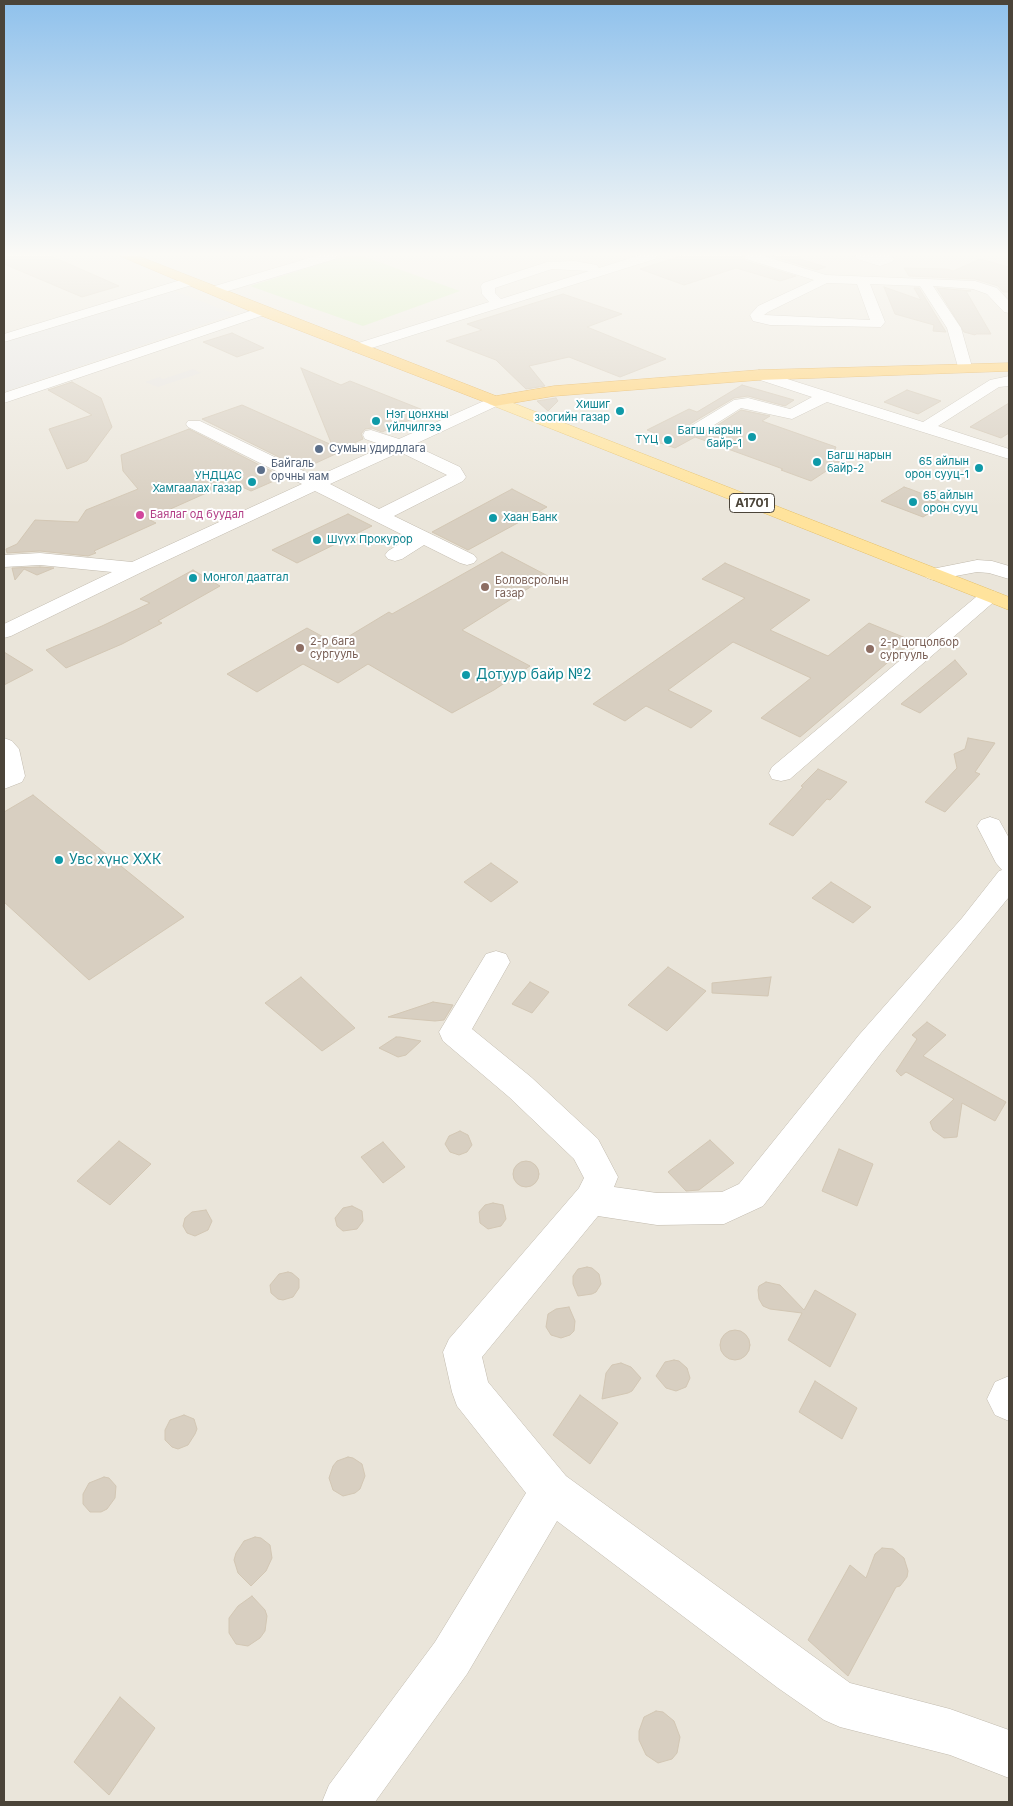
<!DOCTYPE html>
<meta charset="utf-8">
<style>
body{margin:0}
#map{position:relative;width:1013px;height:1806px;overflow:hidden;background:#f6f3ec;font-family:Inter,sans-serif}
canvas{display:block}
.frame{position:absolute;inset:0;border:5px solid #4b4439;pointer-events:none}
</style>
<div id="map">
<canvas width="1013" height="1806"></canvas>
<div class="frame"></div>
</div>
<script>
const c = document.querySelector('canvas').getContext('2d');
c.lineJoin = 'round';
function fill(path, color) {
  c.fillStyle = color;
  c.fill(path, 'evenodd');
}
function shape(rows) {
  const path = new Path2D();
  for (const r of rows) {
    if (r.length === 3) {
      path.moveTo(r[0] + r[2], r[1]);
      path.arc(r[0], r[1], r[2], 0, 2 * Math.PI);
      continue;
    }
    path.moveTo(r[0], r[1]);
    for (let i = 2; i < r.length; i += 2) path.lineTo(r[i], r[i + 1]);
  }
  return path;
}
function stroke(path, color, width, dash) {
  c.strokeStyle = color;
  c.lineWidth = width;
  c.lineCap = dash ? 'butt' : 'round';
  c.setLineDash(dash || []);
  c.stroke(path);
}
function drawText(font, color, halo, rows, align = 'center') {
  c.font = font + ' Inter,sans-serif';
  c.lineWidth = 4;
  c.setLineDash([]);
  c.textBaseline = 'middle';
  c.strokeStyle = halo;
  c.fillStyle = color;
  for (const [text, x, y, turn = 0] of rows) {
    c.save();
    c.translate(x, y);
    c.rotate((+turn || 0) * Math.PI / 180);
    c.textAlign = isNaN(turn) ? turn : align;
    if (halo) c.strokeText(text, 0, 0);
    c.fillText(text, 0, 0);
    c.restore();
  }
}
const residential = shape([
 [4,256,1009,256,1009,1802,4,1802]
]);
const industrial = shape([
 [193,369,201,373,158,387,145,382,159,377,163,379]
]);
const green = shape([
 [346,256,362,256,460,291,363,326,250,286]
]);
const parking = shape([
 [172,290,234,314,4,392,4,342]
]);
const building = shape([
 [4,256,51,256,119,286,82,297,4,264,4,256],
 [681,256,742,256,745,261,796,276,780,281,736,268,684,285,640,269,681,256],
 [772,256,800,256,800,259,826,267,817,270,772,256],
 [980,259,1009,267,1009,292,1003,292,998,286,975,279,909,276,904,268,947,269,953,271,980,259],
 [884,287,921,300,914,288,919,288,946,332,933,331,934,325,895,314,884,287],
 [937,288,971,291,966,291,991,334,976,334,975,335,964,332,937,288],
 [563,294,622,314,587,327,666,359,620,377,569,357,529,366,545,386,526,389,496,360,446,341,482,330,467,324,563,294],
 [232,333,264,348,237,357,203,342,232,333],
 [301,368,341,385,350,381,428,412,382,432,372,428,365,429,361,434,363,439,338,450,342,451,303,469,202,419,242,405,332,445,301,368],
 [72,382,101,398,112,427,87,461,67,469,49,429,92,415,48,390,72,382],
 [742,385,794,400,785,406,748,396,734,398,690,424,687,428,689,433,704,434,741,410,770,416,762,421,836,447,831,459,840,462,811,481,781,470,783,469,695,437,675,448,648,439,657,434,647,430,689,409,697,412,742,385],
 [907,390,941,401,918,414,884,402,907,390],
 [556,398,558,401,548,411,537,401,556,398],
 [1009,403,1009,433,1001,438,970,427,1009,403],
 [189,429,283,477,251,491,240,486,221,494,213,490,148,519,156,523,94,551,96,553,88,556,40,551,7,553,6,549,17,544,35,520,78,522,86,510,138,489,123,471,121,455,189,429],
 [904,487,910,489,946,503,923,517,881,501,904,487],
 [512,489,547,507,468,550,432,532,512,489],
 [348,514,372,526,297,563,272,550,348,514],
 [502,552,548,576,462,630,530,666,494,690,452,713,368,664,338,683,303,664,257,692,227,674,307,628,336,644,389,612,392,614,502,552],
 [725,563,810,600,770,630,828,656,869,623,913,641,800,737,761,718,811,678,733,642,668,690,712,711,691,728,646,706,625,721,593,704,745,598,702,579,725,563],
 [40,567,54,568,37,575,24,569,15,580,12,568,40,567],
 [193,570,220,586,158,621,162,623,122,644,66,668,46,650,102,626,150,603,140,599,193,570],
 [4,652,33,670,4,685,4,652],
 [955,660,967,674,920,713,901,704,955,660],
 [968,738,995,743,975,772,980,774,945,812,925,802,957,768,954,754,965,749,968,738],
 [818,769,847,782,830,800,827,799,793,836,769,824,803,787,801,786,818,769],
 [33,795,184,917,89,980,4,902,4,812,33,795],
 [491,863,518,882,491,902,464,882,491,863],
 [831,882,871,907,853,923,812,898,831,882],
 [668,967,706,991,667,1031,628,1005,668,967],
 [301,977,355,1028,322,1051,265,1003,301,977],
 [771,977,768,996,712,993,712,983,771,977],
 [530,982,549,992,532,1013,512,1004,530,982],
 [433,1002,453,1005,444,1020,435,1021,388,1017,433,1002],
 [927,1022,946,1035,923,1056,1006,1102,995,1121,962,1103,957,1137,944,1138,933,1130,930,1122,954,1099,906,1072,901,1076,896,1071,917,1039,912,1035,927,1022],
 [396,1037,400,1037,421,1041,406,1055,398,1057,379,1048,396,1037],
 [460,1131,468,1135,472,1145,467,1152,459,1155,450,1152,445,1144,449,1136,460,1131],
 [710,1140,734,1163,699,1190,686,1191,668,1172,710,1140],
 [119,1141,151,1164,110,1205,77,1181,119,1141],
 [383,1142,405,1167,383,1183,361,1157,383,1142],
 [839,1149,873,1164,857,1206,822,1191,839,1149],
 [526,1174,13],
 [493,1203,503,1205,506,1219,501,1226,488,1229,480,1223,479,1212,485,1205,493,1203],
 [352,1206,362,1211,363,1221,357,1229,343,1231,337,1226,335,1218,343,1208,352,1206],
 [206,1210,212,1221,208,1230,195,1236,187,1233,183,1226,185,1218,192,1212,206,1210],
 [587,1267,592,1268,599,1274,601,1284,596,1292,592,1294,578,1296,573,1284,573,1276,578,1269,587,1267],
 [288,1272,292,1273,299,1279,299,1288,293,1297,283,1300,278,1299,271,1293,270,1285,279,1274,288,1272],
 [766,1282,780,1285,804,1310,815,1290,856,1314,830,1367,788,1340,802,1313,770,1309,763,1306,759,1299,758,1290,759,1286,766,1282],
 [569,1307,575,1321,574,1331,570,1335,561,1338,551,1335,546,1327,548,1314,556,1309,569,1307],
 [735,1345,15],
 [674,1360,679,1361,687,1368,690,1378,686,1387,676,1391,666,1388,656,1376,665,1362,674,1360],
 [621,1363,631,1367,641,1378,632,1391,628,1393,602,1399,606,1373,612,1365,621,1363],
 [815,1381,857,1408,842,1439,799,1412,815,1381],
 [580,1395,618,1423,590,1464,553,1435,580,1395],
 [184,1415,194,1419,197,1429,195,1434,188,1445,178,1449,172,1447,165,1440,165,1430,170,1420,184,1415],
 [348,1457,353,1458,362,1464,365,1476,360,1489,355,1493,343,1496,333,1490,329,1478,333,1466,337,1461,348,1457],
 [104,1477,109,1478,116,1486,115,1498,107,1509,101,1512,90,1512,83,1504,83,1494,89,1483,104,1477],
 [255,1537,261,1538,270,1545,272,1558,266,1571,251,1586,238,1573,234,1560,236,1553,244,1541,255,1537],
 [882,1548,893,1549,904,1558,908,1571,907,1577,900,1586,896,1587,848,1676,808,1640,850,1565,866,1578,875,1554,882,1548],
 [252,1596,265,1610,267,1616,265,1631,260,1638,248,1646,236,1644,229,1633,229,1618,238,1606,252,1596],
 [120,1697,155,1728,109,1795,74,1762,120,1697],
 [656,1711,663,1712,674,1721,680,1737,677,1753,672,1759,658,1763,646,1755,639,1740,639,1731,644,1717,656,1711]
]);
const minor = shape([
 [316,256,337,256,335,259,218,294,213,295,206,291,208,288,316,256],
 [637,256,657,256,655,259,362,351,352,351,350,348,352,345,489,302,482,294,481,286,483,283,547,262,575,261,597,265,599,268,637,256],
 [552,269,589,271,501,299,495,293,495,288,552,269],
 [744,256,764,256,826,275,975,281,997,288,1009,301,1009,313,1004,312,987,294,973,289,933,286,961,328,972,367,970,370,965,371,960,370,958,367,947,328,920,286,870,284,885,322,881,327,770,325,753,321,750,315,758,306,814,280,746,259,744,256],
 [827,283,857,284,870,320,764,315,768,312,827,283],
 [855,256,892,256,894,259,892,262,880,266,857,259,855,256],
 [187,278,193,282,192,285,4,342,4,334,187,278],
 [262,307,267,308,269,311,267,314,4,403,4,393,262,307],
 [759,370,923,422,990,380,1009,376,1009,386,999,387,938,426,1009,449,1009,459,827,402,792,419,741,408,703,432,691,432,689,429,691,426,734,400,748,398,790,409,812,397,754,378,751,375,754,372,759,370],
 [495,396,501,398,503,401,501,404,413,445,460,467,466,477,463,481,394,516,474,555,477,559,474,563,467,565,460,563,424,545,402,559,395,561,388,559,385,555,388,551,409,538,315,491,142,572,11,636,4,638,4,624,112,572,40,565,4,567,4,555,40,553,132,562,302,484,188,427,186,424,188,421,200,421,316,477,385,446,365,439,363,435,365,431,371,430,399,439,495,396],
 [400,452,447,475,379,509,330,484,400,452],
 [977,560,992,561,1009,566,1009,579,989,573,977,572,934,580,927,578,924,574,927,570,977,560],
 [989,590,996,592,999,596,996,600,790,779,781,781,772,779,769,773,772,767,982,592,989,590],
 [4,738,12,741,19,749,25,776,22,782,4,789,4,738],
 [990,817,999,820,1009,838,1009,897,881,1053,763,1206,724,1224,657,1225,598,1216,482,1357,488,1382,566,1476,850,1683,950,1709,1009,1730,1009,1778,950,1755,840,1727,824,1720,778,1688,557,1521,467,1674,375,1802,322,1802,329,1785,435,1642,526,1493,457,1406,452,1392,443,1352,449,1339,579,1188,584,1178,574,1159,509,1097,443,1041,439,1032,486,954,496,951,506,954,510,962,472,1029,531,1077,598,1139,618,1177,614,1187,657,1193,722,1192,739,1184,859,1035,962,918,999,871,1002,870,996,863,977,826,981,820,990,817],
 [1009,1376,1009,1421,995,1415,987,1399,995,1382,1009,1376]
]);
const major = shape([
 [495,396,1009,597,1009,610,489,404,487,401,489,398,495,396]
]);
const highway = shape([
 [120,256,138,256,496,396,554,386,759,370,1009,363,1009,371,759,380,554,396,495,406,257,314,120,256]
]);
const markers = [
 [620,411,5,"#0f9aa8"],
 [376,421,5,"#0f9aa8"],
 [752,437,5,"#0f9aa8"],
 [668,440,5,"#0f9aa8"],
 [319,449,5,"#5c6f8a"],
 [817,462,5,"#0f9aa8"],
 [979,468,5,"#0f9aa8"],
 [261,470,5,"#5c6f8a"],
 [252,482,5,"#0f9aa8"],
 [913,502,5,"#0f9aa8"],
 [140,515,5,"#d1479c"],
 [493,518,5,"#0f9aa8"],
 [317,540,5,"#0f9aa8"],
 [193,578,5,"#0f9aa8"],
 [485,587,5,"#8d6e63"],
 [300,648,5,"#8d6e63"],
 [870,649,5,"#8d6e63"],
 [466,675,5,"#0f9aa8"],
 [59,860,5,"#0f9aa8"]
];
const farCulturenames = [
 ["Хишиг",610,405,"right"],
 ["зоогийн газар",610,418,"right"],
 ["Нэг цонхны",386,415],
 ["үйлчилгээ",386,428],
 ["Багш нарын",742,431,"right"],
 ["байр-1",742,444,"right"],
 ["ТҮЦ",658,440,"right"],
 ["Багш нарын",827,456],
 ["байр-2",827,469],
 ["65 айлын",969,462,"right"],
 ["орон сууц-1",969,475,"right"],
 ["УНДЦАС",242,476,"right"],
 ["Хамгаалах газар",242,489,"right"],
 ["65 айлын",923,496],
 ["орон сууц",923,509],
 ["Хаан Банк",503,518],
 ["Шүүх Прокурор",327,540],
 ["Монгол даатгал",203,578]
];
const farServicenames = [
 ["Сумын удирдлага",329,449],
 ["Байгаль",271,464],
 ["орчны яам",271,477]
];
const farHotelnames = [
 ["Баялаг од буудал",150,515]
];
const farEducationnames = [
 ["Боловсролын",495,581],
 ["газар",495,594],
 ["2-р бага",310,642],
 ["сургууль",310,655],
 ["2-р цогцолбор",880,643],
 ["сургууль",880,656]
];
const shields = [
 [752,503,45]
];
const shieldNames = [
 ["A1701",752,503]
];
const cultureNames = [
 ["Дотуур байр №2",476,675],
 ["Увс хүнс ХХК",69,860]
];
fill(residential, '#eae5da');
fill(industrial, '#e6e2dd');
fill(green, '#d2eab5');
fill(parking, '#e5e3e0');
fill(building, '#d8cfc1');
stroke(building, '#d3c7b4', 1);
stroke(minor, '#c2bbae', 1);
stroke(major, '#e6c16a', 1);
stroke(highway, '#e0a43c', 1);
fill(minor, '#fff');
fill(major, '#ffe39c');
fill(highway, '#ffcf6e');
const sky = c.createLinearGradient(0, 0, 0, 509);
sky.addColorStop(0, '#8fc1ec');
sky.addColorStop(0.5, '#fbfaf6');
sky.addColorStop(1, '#fbfaf600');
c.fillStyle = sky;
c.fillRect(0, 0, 1013, 509);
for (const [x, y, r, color] of markers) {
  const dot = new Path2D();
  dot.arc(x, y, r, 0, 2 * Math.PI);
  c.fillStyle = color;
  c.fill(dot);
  stroke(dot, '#fff', 2);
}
drawText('11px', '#0d838f', '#fff', farCulturenames, 'left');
drawText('11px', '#4e5e75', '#fff', farServicenames, 'left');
drawText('11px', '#b23c85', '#fff', farHotelnames, 'left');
drawText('11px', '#785e54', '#fff', farEducationnames, 'left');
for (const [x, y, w] of shields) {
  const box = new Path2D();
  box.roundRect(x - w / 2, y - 9.5, w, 19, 4);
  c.fillStyle = '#fff';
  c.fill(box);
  stroke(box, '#4b4439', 1);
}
drawText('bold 12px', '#4b4439', null, shieldNames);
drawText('14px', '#0d838f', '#fff', cultureNames, 'left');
</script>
